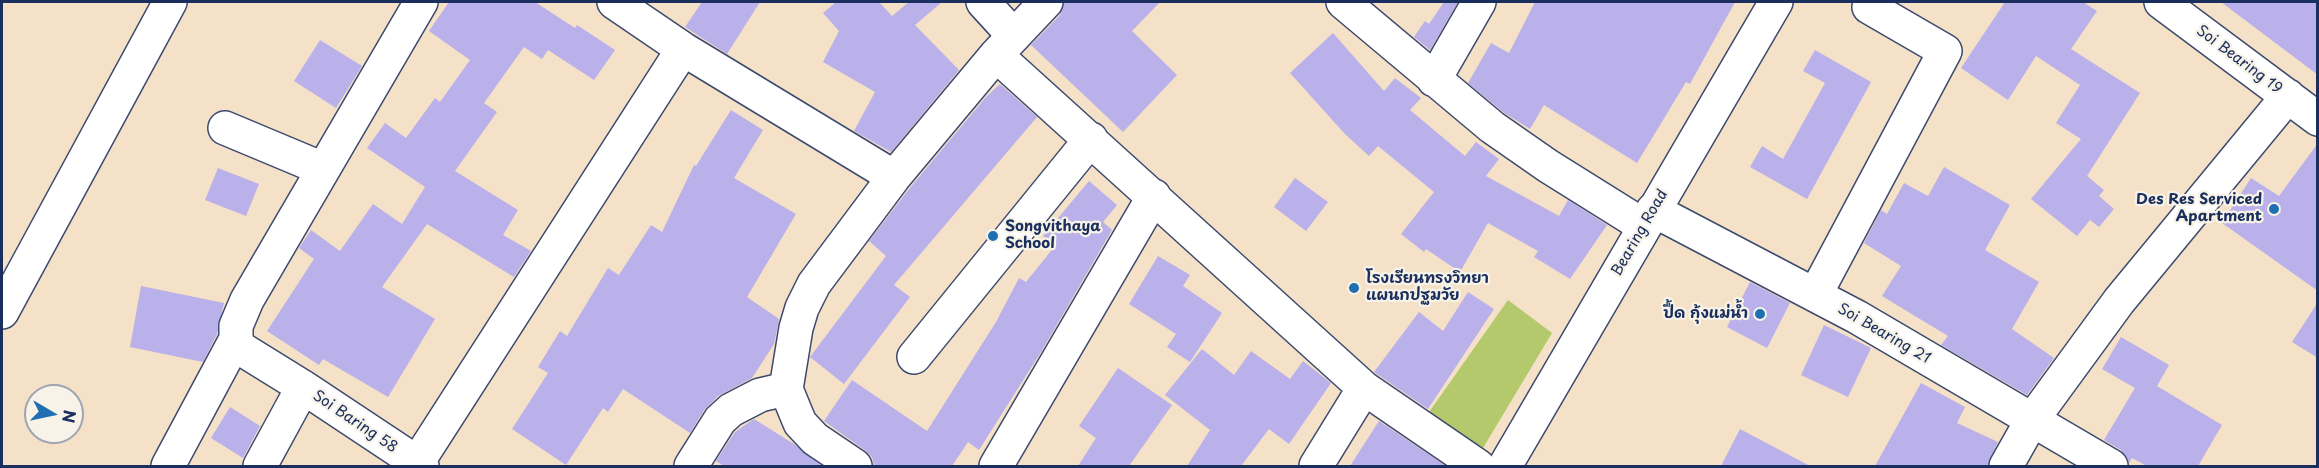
<!DOCTYPE html>
<meta charset="utf-8">
<style>
body{margin:0}
#map{position:relative;width:2319px;height:468px;overflow:hidden;background:#f4e1c7;font-family:"Playpen Sans",sans-serif}
canvas{display:block}
.frame{position:absolute;inset:0;border:3px solid #1b2f5e;pointer-events:none}
.north{position:absolute;left:24px;top:384px;width:60px;height:60px;box-sizing:border-box;background:#f7f3e8;border:2px solid #9fa5b1;border-radius:50%;rotate:99deg;font-size:16px;font-weight:700;line-height:24px;text-align:center;color:#1b2f5e}
.north::after{content:'';display:block;margin:auto;width:21px;height:27px;background:#1f6fb2;clip-path:polygon(50% 0,100% 100%,50% 72%,0 100%)}
</style>
<div id="map">
<canvas width="2319" height="468"></canvas>
<div class="frame"></div>
<div class="north">N</div>
</div>
<script>
const c = document.querySelector('canvas').getContext('2d');
c.lineJoin = 'round';
function fill(path, color) {
  c.fillStyle = color;
  c.fill(path, 'evenodd');
}
function shape(rows) {
  const path = new Path2D();
  for (const r of rows) {
    path.moveTo(r[0], r[1]);
    for (let i = 2; i < r.length; i += 2) path.lineTo(r[i], r[i + 1]);
  }
  return path;
}
function stroke(path, color, width, dash) {
  c.strokeStyle = color;
  c.lineWidth = width;
  c.lineCap = dash ? 'butt' : 'round';
  c.setLineDash(dash || []);
  c.stroke(path);
}
function drawText(font, color, halo, rows, align = 'center') {
  c.font = font + ' "Playpen Sans","Playpen Sans Thai",sans-serif';
  c.lineWidth = 4.5;
  c.setLineDash([]);
  c.textBaseline = 'middle';
  c.strokeStyle = halo;
  c.fillStyle = color;
  for (const [text, x, y, turn = 0] of rows) {
    c.save();
    c.translate(x, y);
    c.rotate((+turn || 0) * Math.PI / 180);
    c.textAlign = isNaN(turn) ? turn : align;
    if (halo) c.strokeText(text, 0, 0);
    c.fillText(text, 0, 0);
    c.restore();
  }
}
const green = shape([
 [1508,300,1552,333,1480,453,1427,415]
]);
const building = shape([
 [449,2,535,2,575,28,577,25,615,50,594,80,548,50,542,59,524,47,484,103,497,112,455,171,518,210,503,235,531,251,514,277,427,224,382,287,435,319,388,397,323,359,319,365,267,331,314,259,299,248,311,230,340,251,373,204,402,224,425,187,367,148,385,123,406,138,435,98,440,102,470,60,429,31],
 [702,2,760,2,727,54,685,27],
 [836,2,879,2,892,16,909,2,942,2,915,25,959,70,891,152,854,131,875,92,823,62,839,31,823,13],
 [1064,2,1160,2,1132,31,1177,75,1123,132,1031,45,1060,15],
 [1444,2,1458,2,1430,50,1414,37,1425,21,1429,24],
 [1535,2,1735,2,1690,84,1686,82,1637,163,1544,105,1530,129,1503,112,1468,83,1491,43,1509,53],
 [2005,2,2083,2,2097,11,2071,49,2140,93,2087,176,2104,190,2099,196,2114,209,2099,227,2090,220,2077,236,2031,199,2081,139,2056,123,2080,85,2036,56,2008,100,1961,68],
 [2221,2,2318,2,2318,75],
 [1333,33,1384,91,1395,78,1421,98,1410,110,1465,156,1476,142,1499,159,1486,176,1559,216,1568,200,1607,225,1570,279,1534,257,1538,251,1488,223,1460,272,1426,249,1424,252,1401,234,1434,192,1378,146,1369,156,1345,134,1290,73],
 [320,40,362,66,336,108,294,81],
 [1815,50,1871,82,1807,199,1750,167,1762,146,1783,159,1825,83,1803,71],
 [1000,84,1037,117,894,285,910,297,844,384,810,357,886,256,869,241,909,189,986,97],
 [731,110,763,130,734,178,796,214,747,297,779,319,774,344,752,378,718,396,704,410,690,433,623,389,608,412,603,408,566,465,512,429,548,373,538,367,560,331,567,336,608,268,619,275,651,225,662,232,694,165,696,166],
 [2318,143,2318,291,2222,223,2251,178,2279,196],
 [1944,167,2010,205,1985,250,2039,282,2012,329,2054,358,2027,395,1941,345,1948,336,1882,296,1901,266,1864,243,1881,210,1887,214,1904,183,1928,196],
 [218,168,259,184,246,216,205,200],
 [1295,178,1328,202,1306,231,1274,207],
 [1089,181,1117,205,1103,222,1112,230,1041,352,979,450,968,442,952,466,874,466,872,457,866,451,824,421,852,380,927,431,996,322,1019,278,1026,282,1055,246,1043,236],
 [1158,256,1190,275,1183,286,1222,313,1190,362,1167,347,1176,334,1129,304],
 [1750,282,1790,303,1767,348,1727,327],
 [141,286,224,303,217,334,203,362,130,347],
 [1468,292,1494,309,1428,409,1374,372,1419,312,1443,331],
 [2318,302,2318,358,2292,342],
 [1824,325,1871,348,1848,397,1801,375],
 [2121,337,2169,365,2157,386,2222,425,2198,466,2147,466,2132,458,2129,463,2121,450,2104,440,2135,388,2102,369],
 [1202,349,1234,375,1251,351,1290,379,1303,361,1331,383,1289,444,1269,429,1241,466,1187,466,1210,430,1165,395],
 [1118,368,1172,405,1129,466,1078,466,1096,438,1079,426],
 [1921,383,1965,407,1957,423,1998,442,1987,466,1875,466],
 [230,407,260,426,243,458,211,438],
 [754,419,794,444,822,466,724,466,716,461,735,432],
 [1379,421,1446,466,1350,466],
 [1740,429,1810,466,1721,466]
]);
const minor = shape([
 [614,2,683,49,894,177],
 [983,2,1014,36],
 [1343,2,1492,127,1548,166,1644,226],
 [2161,2,2318,119],
 [996,55,1364,388,1478,466],
 [1434,80,1479,2],
 [225,128,323,169],
 [1653,210,1857,317,2111,466],
 [1815,295,1945,51,1869,7],
 [2,312,170,2],
 [914,357,1091,139],
 [303,387,240,348,236,339,236,326,247,300,421,2],
 [786,389,800,423,815,439,855,466],
 [417,463,683,49],
 [168,466,236,339],
 [260,466,303,387,422,466],
 [691,466,720,420,731,410,760,395,786,389,796,328,802,308,814,284,894,177,996,55,1046,2],
 [996,466,1154,196],
 [1316,466,1364,388],
 [2006,466,2032,420,2119,301,2288,96]
]);
const major = shape([
 [1505,466,1776,2]
]);
const markers = [
 [2274,209,6,"#1f6fb2"],
 [993,236,6,"#1f6fb2"],
 [1354,288,6,"#1f6fb2"],
 [1760,314,6,"#1f6fb2"]
];
const streetNames = [
 ["Soi Bearing 19",2239,60,37],
 ["Bearing Road",1640,233,-60],
 ["Soi Bearing 21",1884,334,30],
 ["Soi Baring 58",355,422,34]
];
const poiNames = [
 ["Des Res Serviced",2262,200],
 ["Apartment",2262,217],
 ["Songvithaya",1005,227,"left"],
 ["School",1005,244,"left"],
 ["โรงเรียนทรงวิทยา",1366,279,"left"],
 ["แผนกปฐมวัย",1366,296,"left"],
 ["ปื้ด กุ้งแม่น้ำ",1748,314]
];
fill(green, '#b4c86c');
fill(building, '#bab0ea');
stroke(minor, '#3c4a6e', 36);
stroke(major, '#3c4a6e', 36);
stroke(minor, '#fff', 33);
stroke(major, '#fff', 33);
for (const [x, y, r, color] of markers) {
  const dot = new Path2D();
  dot.arc(x, y, r, 0, 2 * Math.PI);
  c.fillStyle = color;
  c.fill(dot);
  stroke(dot, '#f7f3e8', 2);
}
drawText('15px', '#1b2f5e', '#f7f3e8', streetNames);
drawText('bold 15px', '#1b2f5e', '#f7f3e8', poiNames, 'right');
</script>
